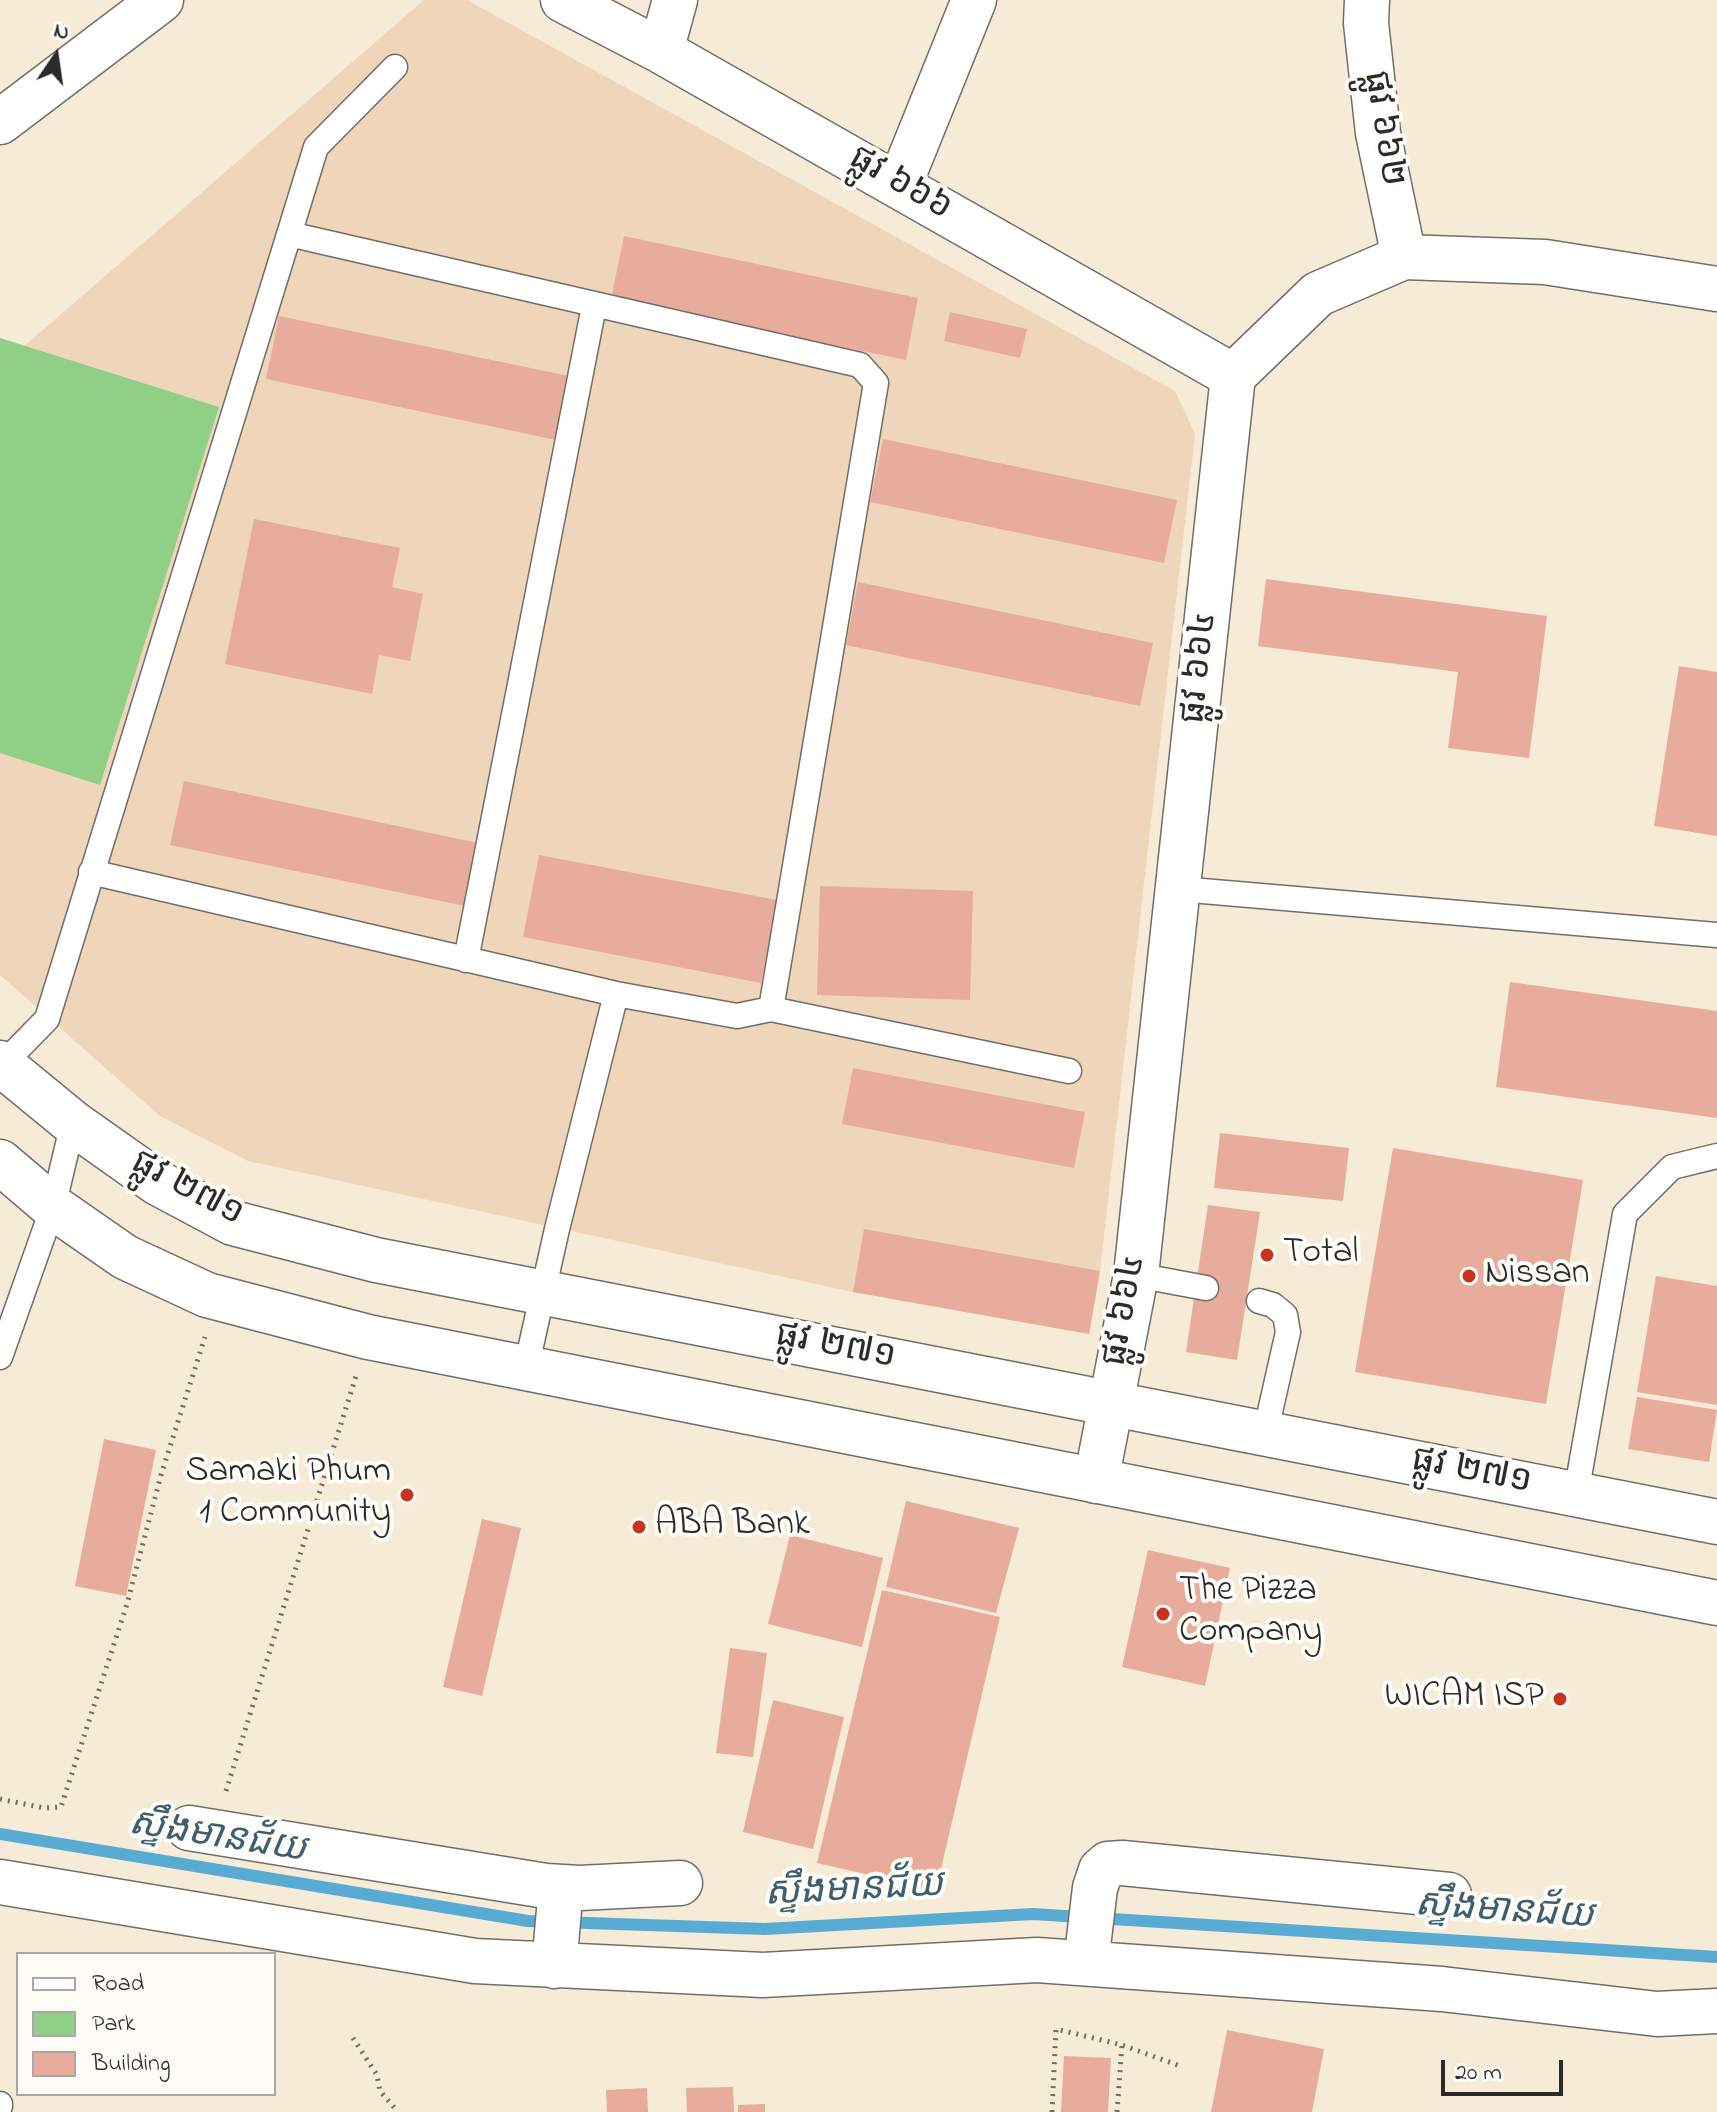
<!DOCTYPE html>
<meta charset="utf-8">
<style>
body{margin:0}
#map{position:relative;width:1717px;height:2112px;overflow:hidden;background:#f6ebd6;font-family:"Indie Flower",sans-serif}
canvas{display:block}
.legend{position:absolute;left:16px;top:1952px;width:260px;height:144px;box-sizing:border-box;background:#fdfcf7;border:2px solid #a9a8a5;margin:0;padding:10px 14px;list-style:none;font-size:24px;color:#2b2b2b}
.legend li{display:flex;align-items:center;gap:16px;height:40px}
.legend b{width:40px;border:2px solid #a9a8a5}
.north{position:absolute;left:16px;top:16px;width:80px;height:80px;-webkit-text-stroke:6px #fdfcf7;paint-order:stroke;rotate:13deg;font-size:22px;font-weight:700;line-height:32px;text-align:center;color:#2b2b2b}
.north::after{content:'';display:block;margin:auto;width:28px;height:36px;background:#2b2b2b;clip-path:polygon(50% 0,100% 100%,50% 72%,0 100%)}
.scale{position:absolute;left:1441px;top:2060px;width:122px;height:36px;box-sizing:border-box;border:4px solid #2b2b2b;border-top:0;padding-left:10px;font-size:24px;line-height:28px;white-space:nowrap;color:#2b2b2b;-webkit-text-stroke:6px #fdfcf7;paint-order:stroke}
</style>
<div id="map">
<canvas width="1717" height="2112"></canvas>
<ul class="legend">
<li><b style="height:10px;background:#fff"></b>Road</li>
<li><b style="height:22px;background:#8fcf86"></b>Park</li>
<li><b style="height:22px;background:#e7ac9c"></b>Building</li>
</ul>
<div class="north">N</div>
<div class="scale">20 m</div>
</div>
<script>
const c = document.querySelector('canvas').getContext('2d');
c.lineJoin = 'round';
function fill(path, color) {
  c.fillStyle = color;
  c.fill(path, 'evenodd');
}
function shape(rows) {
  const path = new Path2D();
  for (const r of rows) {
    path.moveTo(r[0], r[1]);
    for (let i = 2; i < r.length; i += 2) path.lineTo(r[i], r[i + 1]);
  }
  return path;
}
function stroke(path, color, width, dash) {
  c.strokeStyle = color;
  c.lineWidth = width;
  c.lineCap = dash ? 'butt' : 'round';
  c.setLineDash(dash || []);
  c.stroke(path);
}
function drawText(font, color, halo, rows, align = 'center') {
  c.font = font + ' "Indie Flower","Noto Sans Khmer",sans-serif';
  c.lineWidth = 8;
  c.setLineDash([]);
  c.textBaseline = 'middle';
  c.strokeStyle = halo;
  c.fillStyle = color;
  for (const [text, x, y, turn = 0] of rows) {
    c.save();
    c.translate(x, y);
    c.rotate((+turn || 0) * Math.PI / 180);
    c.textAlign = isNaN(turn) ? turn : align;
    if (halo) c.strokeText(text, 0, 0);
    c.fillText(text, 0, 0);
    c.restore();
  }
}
const built = shape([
 [424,0,467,0,1175,391,1195,434,1100,1271,1089,1334,853,1292,248,1161,160,1116,0,975,0,367]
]);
const green = shape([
 [0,338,219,407,100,785,0,753]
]);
const stream = shape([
 [0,1834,528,1921,765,1929,1033,1914,1717,1957]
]);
const building = shape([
 [624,236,918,298,906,360,611,299],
 [950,312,1027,329,1020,358,944,341],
 [279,316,574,377,561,441,266,379],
 [883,439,1177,500,1164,563,870,502],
 [254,519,400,548,392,587,423,594,410,661,379,655,372,694,225,664],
 [1266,579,1547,616,1529,758,1448,748,1458,672,1258,646],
 [858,582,1153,643,1140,706,846,645],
 [1679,666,1717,672,1717,836,1654,826],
 [184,781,478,843,465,906,170,845],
 [539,855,777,900,761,983,523,937],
 [820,886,973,891,970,1000,817,995],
 [1510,982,1717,1011,1717,1118,1496,1087],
 [853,1068,1085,1112,1074,1168,842,1124],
 [1220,1133,1349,1148,1343,1201,1214,1188],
 [1393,1148,1583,1180,1546,1404,1355,1372],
 [1208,1205,1260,1212,1237,1360,1186,1352],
 [864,1229,1100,1271,1089,1334,853,1292],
 [1656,1276,1717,1286,1717,1405,1637,1392],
 [1637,1397,1717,1410,1709,1462,1628,1449],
 [104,1439,156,1450,126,1596,75,1586],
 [906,1501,1019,1528,996,1613,886,1587],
 [482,1519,521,1528,482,1696,443,1687],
 [790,1535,883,1558,862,1647,768,1624],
 [1148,1550,1230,1568,1205,1686,1122,1667],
 [882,1590,1000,1617,936,1890,817,1863],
 [730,1648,767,1653,753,1757,716,1753],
 [773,1700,844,1717,813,1849,743,1832],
 [1227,2030,1324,2049,1312,2112,1211,2112],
 [1064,2056,1111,2058,1108,2112,1061,2112],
 [733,2087,734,2112,687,2112,686,2088],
 [647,2088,648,2112,607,2112,606,2090],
 [765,2104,765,2112,738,2112,738,2105]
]);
const path = shape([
 [226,1791,356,1376],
 [0,1799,44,1808,61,1807,127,1604,161,1475,205,1337],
 [353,2038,377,2075,380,2091,398,2112],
 [1052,2112,1056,2029,1122,2045,1180,2066],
 [1117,2112,1122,2045]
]);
const service = shape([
 [91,872,616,994,737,1016,771,1009,876,383,860,365,289,234],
 [1179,889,1717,935],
 [466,960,594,306],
 [771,1009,1069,1071],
 [2,1065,47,1019,316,147,395,67],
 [1136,1275,1206,1288],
 [1259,1301,1273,1305,1285,1315,1288,1332,1265,1434],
 [0,1357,53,1207,73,1123],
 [526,1368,557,1229,616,994],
 [1576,1494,1625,1214,1672,1167,1717,1156],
 [0,2106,0,2104]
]);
const minor = shape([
 [563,0,661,51,1233,376],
 [1367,0,1366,23,1378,133,1404,257],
 [661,51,675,0],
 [0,122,161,0],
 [899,186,974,0],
 [189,1828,546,1886,580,1888,680,1883],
 [0,1882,475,1961,763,1975,1037,1960,1442,1989,1657,2014,1717,2011],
 [1086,1963,1095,1888,1101,1870,1108,1864,1122,1863,1449,1895],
 [554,1966,561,1888]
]);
const tertiary = shape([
 [1096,1481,1136,1275,1233,376,1318,294,1404,257,1545,262,1717,289]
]);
const primary = shape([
 [0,1063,73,1123,158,1183,233,1223,376,1260,1717,1522],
 [0,1162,53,1207,125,1257,207,1295,368,1337,1717,1603]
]);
const markers = [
 [1267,1255,8,"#c8321e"],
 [1469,1276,8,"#c8321e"],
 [407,1495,8,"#c8321e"],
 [639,1527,8,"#c8321e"],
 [1163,1614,8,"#c8321e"],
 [1560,1699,8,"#c8321e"]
];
const streetNames = [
 ["ផ្លូវ ៦៦២",1381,129,81],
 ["ផ្លូវ ៦៦៦",899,186,30],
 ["ផ្លូវ ៦៦៤",1202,668,-84],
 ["ផ្លូវ ២៧១",186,1191,28],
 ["ផ្លូវ ៦៦៤",1127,1311,-80],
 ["ផ្លូវ ២៧១",835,1349,11],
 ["ផ្លូវ ២៧១",1471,1474,11]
];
const poiNames = [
 ["Total",1283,1255],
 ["Nissan",1485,1276],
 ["Samaki Phum",391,1474,"right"],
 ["1 Community",391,1515,"right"],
 ["ABA Bank",655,1527],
 ["The Pizza",1179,1593],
 ["Company",1179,1634],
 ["WICAM ISP",1544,1699,"right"]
];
const waterNames = [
 ["ស្ទឹងមានជ័យ",217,1840,9],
 ["ស្ទឹងមានជ័យ",854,1893,-3],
 ["ស្ទឹងមានជ័យ",1504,1914,4]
];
fill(built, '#efd6bb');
fill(green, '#8fcf86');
stroke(stream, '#58acd4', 12);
fill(building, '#e7ac9c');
stroke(service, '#726e67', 27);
stroke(minor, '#726e67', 47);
stroke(tertiary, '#726e67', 47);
stroke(primary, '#726e67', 47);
stroke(path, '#726e67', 5, [2, 6]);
stroke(service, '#fff', 24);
stroke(minor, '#fff', 44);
stroke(tertiary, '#fff', 44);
stroke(primary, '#fff', 44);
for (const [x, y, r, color] of markers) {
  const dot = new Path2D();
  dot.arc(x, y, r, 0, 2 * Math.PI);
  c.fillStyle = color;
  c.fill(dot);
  stroke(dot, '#fdfcf7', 3);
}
drawText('36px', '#2b2b2b', '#fdfcf7', streetNames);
drawText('36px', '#2b2b2b', '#fdfcf7', poiNames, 'left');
drawText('italic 38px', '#3d5f6f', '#fdfcf7', waterNames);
</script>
